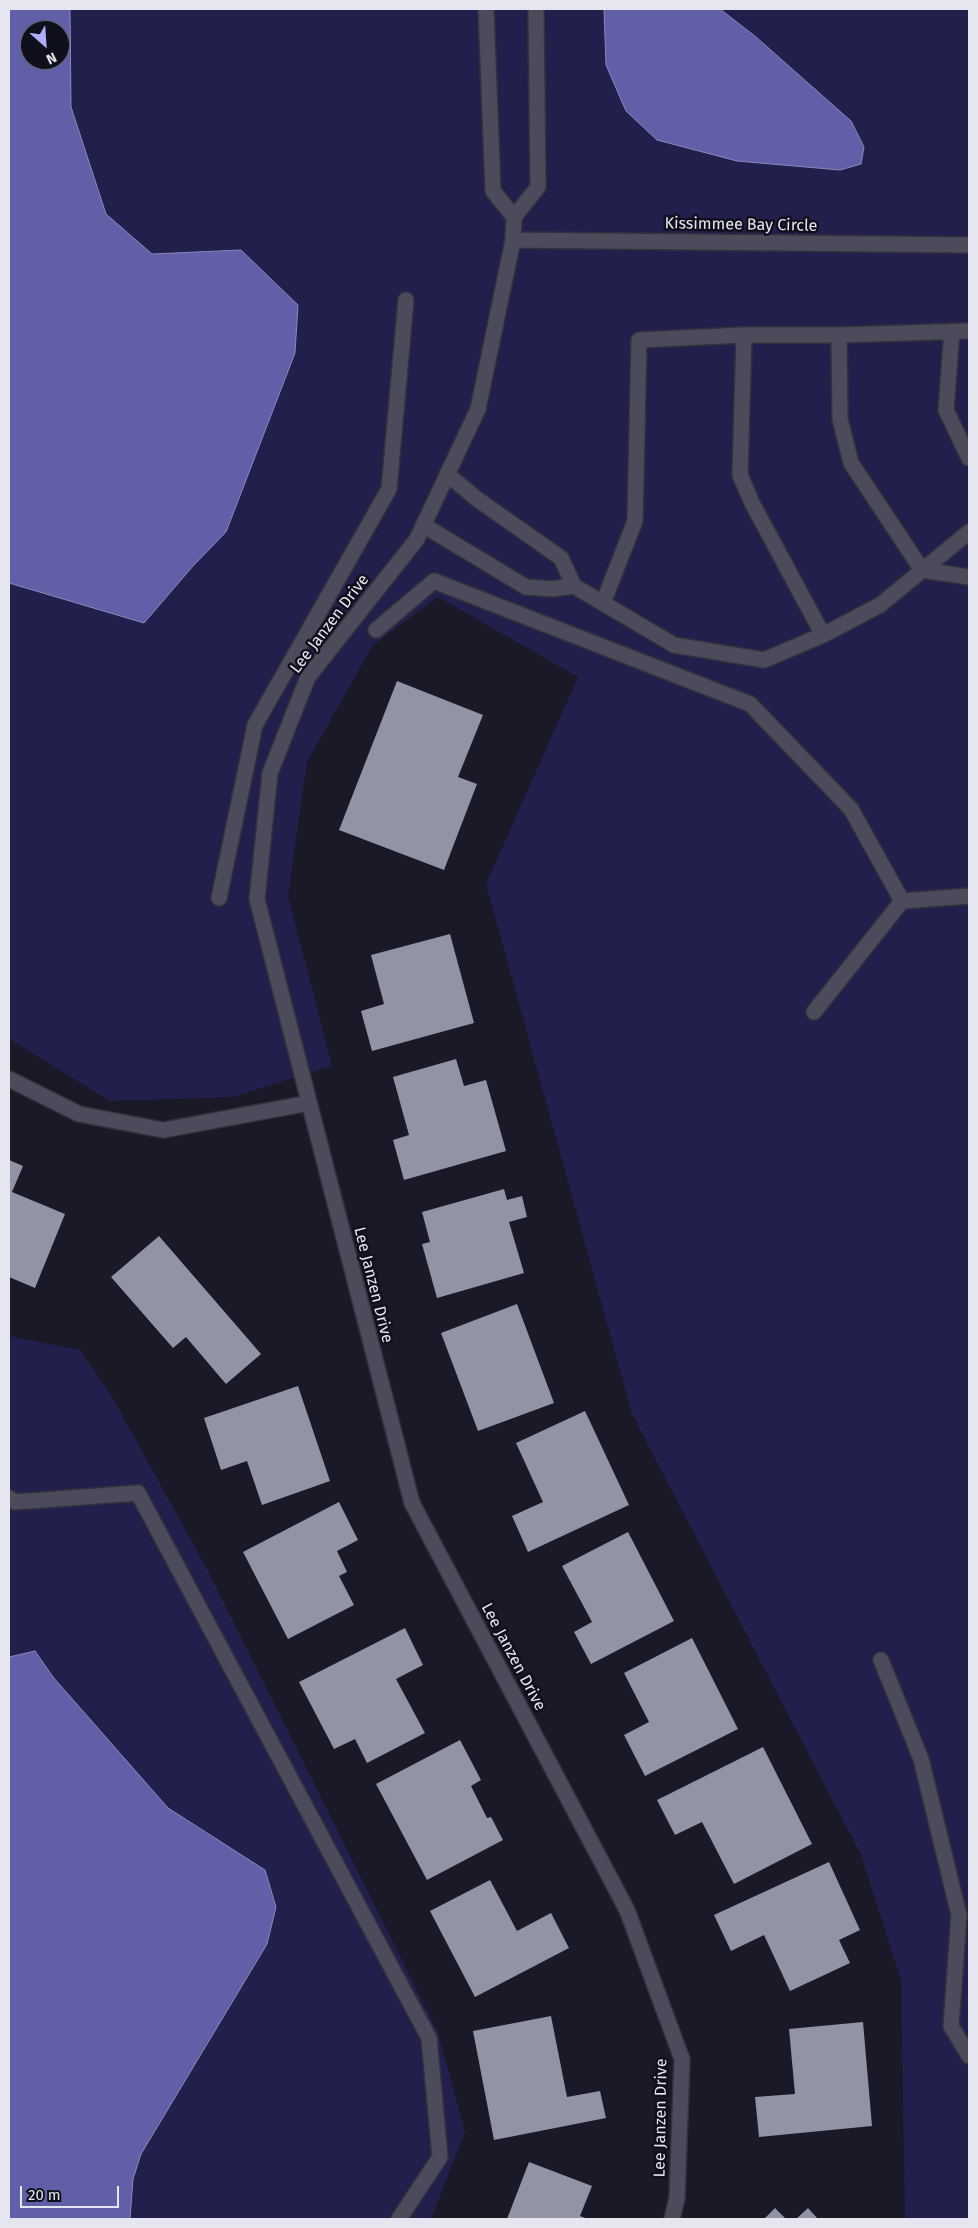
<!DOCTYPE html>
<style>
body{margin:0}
#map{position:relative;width:978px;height:2228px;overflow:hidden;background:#191927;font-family:"Fira Sans",sans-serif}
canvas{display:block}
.frame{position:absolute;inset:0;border:10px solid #e5e6ef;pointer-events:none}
.north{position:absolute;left:20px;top:20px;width:50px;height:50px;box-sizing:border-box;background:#10101d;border:1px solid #656671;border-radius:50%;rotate:154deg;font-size:14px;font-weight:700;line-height:20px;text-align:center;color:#e5e6ef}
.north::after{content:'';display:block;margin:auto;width:18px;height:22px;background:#aeaefa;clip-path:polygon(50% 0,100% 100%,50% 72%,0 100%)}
.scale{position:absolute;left:20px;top:2186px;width:99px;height:22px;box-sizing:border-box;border:2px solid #e5e6ef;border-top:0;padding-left:6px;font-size:15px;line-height:18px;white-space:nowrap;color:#e5e6ef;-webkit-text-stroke:4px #10101d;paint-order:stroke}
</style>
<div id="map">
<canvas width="978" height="2228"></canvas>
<div class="frame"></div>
<div class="north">N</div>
<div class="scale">20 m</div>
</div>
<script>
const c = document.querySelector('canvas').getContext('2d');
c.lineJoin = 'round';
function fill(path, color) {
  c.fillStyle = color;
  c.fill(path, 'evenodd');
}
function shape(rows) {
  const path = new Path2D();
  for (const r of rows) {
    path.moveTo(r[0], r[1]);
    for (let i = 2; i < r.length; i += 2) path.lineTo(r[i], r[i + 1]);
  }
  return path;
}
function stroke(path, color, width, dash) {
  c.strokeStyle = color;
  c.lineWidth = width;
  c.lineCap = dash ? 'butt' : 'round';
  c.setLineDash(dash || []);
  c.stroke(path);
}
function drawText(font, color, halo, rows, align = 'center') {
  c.font = font + ' "Fira Sans",sans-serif';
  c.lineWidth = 5;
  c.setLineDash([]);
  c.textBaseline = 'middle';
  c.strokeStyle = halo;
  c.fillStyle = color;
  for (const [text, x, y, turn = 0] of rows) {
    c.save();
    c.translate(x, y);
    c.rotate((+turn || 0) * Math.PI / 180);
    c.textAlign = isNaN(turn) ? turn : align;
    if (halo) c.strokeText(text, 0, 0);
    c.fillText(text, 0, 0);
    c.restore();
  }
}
const green = shape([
 [9,9,969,9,969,2219,905,2219,901,1980,861,1855,632,1414,486,884,578,677,438,597,373,645,307,762,288,896,332,1066,232,1097,110,1101,9,1039],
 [30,30,60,30,60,60,30,60],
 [9,1336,80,1350,110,1393,207,1569,438,2032,465,2132,431,2219,9,2219]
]);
const water = shape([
 [9,9,70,9,71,107,106,214,152,254,241,250,298,305,295,353,226,532,193,566,144,623,9,583,9,9],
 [30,30,60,30,60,60,30,60,30,30],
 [604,9,720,9,756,37,851,121,864,147,861,164,840,170,737,161,657,140,626,111,606,65,604,9],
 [35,1651,53,1677,168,1808,265,1870,276,1907,267,1944,141,2154,133,2179,130,2219,9,2219,9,1657,35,1651]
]);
const building = shape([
 [397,681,483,715,458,777,477,784,444,870,339,830],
 [450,934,474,1023,372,1051,361,1011,384,1004,371,955],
 [456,1059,464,1086,486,1080,506,1151,404,1180,393,1140,409,1135,393,1077],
 [9,1160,23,1166,12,1192,65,1214,35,1288,9,1277],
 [504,1189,507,1200,522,1196,527,1217,509,1222,524,1273,437,1298,422,1244,430,1242,422,1212],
 [159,1236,261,1354,226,1384,186,1337,173,1348,111,1277],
 [517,1304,554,1403,478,1431,441,1333],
 [298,1386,330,1481,262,1505,247,1461,221,1470,204,1418],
 [585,1411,629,1505,528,1552,512,1516,543,1502,516,1443],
 [339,1502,358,1540,337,1551,347,1572,339,1576,354,1605,288,1639,243,1552],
 [628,1532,674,1621,591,1664,574,1632,592,1622,562,1566],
 [405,1628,423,1665,396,1679,425,1733,367,1763,355,1739,334,1749,299,1682],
 [692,1638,738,1729,645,1776,624,1735,649,1722,624,1673],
 [460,1740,481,1780,471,1786,487,1818,491,1817,503,1840,427,1880,376,1784],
 [763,1747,812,1844,734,1884,702,1822,675,1835,657,1800],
 [829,1862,860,1930,839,1940,850,1963,790,1991,764,1935,731,1951,714,1915],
 [490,1880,517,1931,551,1913,569,1948,475,1997,430,1911],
 [551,2016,567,2097,600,2091,606,2118,494,2140,473,2031],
 [863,2022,872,2126,759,2137,755,2097,795,2094,789,2029],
 [529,2162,592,2186,580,2216,588,2219,507,2219],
 [775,2208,786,2219,764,2219],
 [808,2208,818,2219,796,2219]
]);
const service = shape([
 [952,331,946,410,969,458],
 [744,335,740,475,752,503,823,635],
 [839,335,840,419,851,463,922,570,969,577],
 [603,603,635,521,639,340,744,335,839,335,969,331],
 [376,630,434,581,750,704,851,809,902,901],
 [219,898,255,725,389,489,406,300],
 [814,1012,902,901,969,896],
 [9,1498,15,1502,138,1493,429,2038,440,2157,399,2219],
 [881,1660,921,1759,959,1915,951,2026,969,2056]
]);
const minor = shape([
 [486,9,493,191,514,217],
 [536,9,538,187,514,217,513,240,478,409,417,539,308,677,270,773,257,899,412,1503,627,1910,682,2059,677,2198,672,2219],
 [513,240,969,245],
 [447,474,477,499,561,558,574,586,674,645,764,660,823,635,880,605,969,532],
 [423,525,526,587,552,589,574,586],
 [9,1079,79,1114,163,1130,309,1103]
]);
const streetNames = [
 ["Kissimmee Bay Circle",741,225,1],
 ["Lee Janzen Drive",330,624,-53],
 ["Lee Janzen Drive",373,1285,76],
 ["Lee Janzen Drive",513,1657,62],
 ["Lee Janzen Drive",661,2118,-89]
];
fill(green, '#231f4c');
fill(water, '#615fa7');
stroke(water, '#8988bd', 1);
fill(building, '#9293a5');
stroke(service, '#32323c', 18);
stroke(minor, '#32323c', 18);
stroke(service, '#4b4b5b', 15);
stroke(minor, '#4b4b5b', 15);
drawText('16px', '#e5e6ef', '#10101d', streetNames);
</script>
